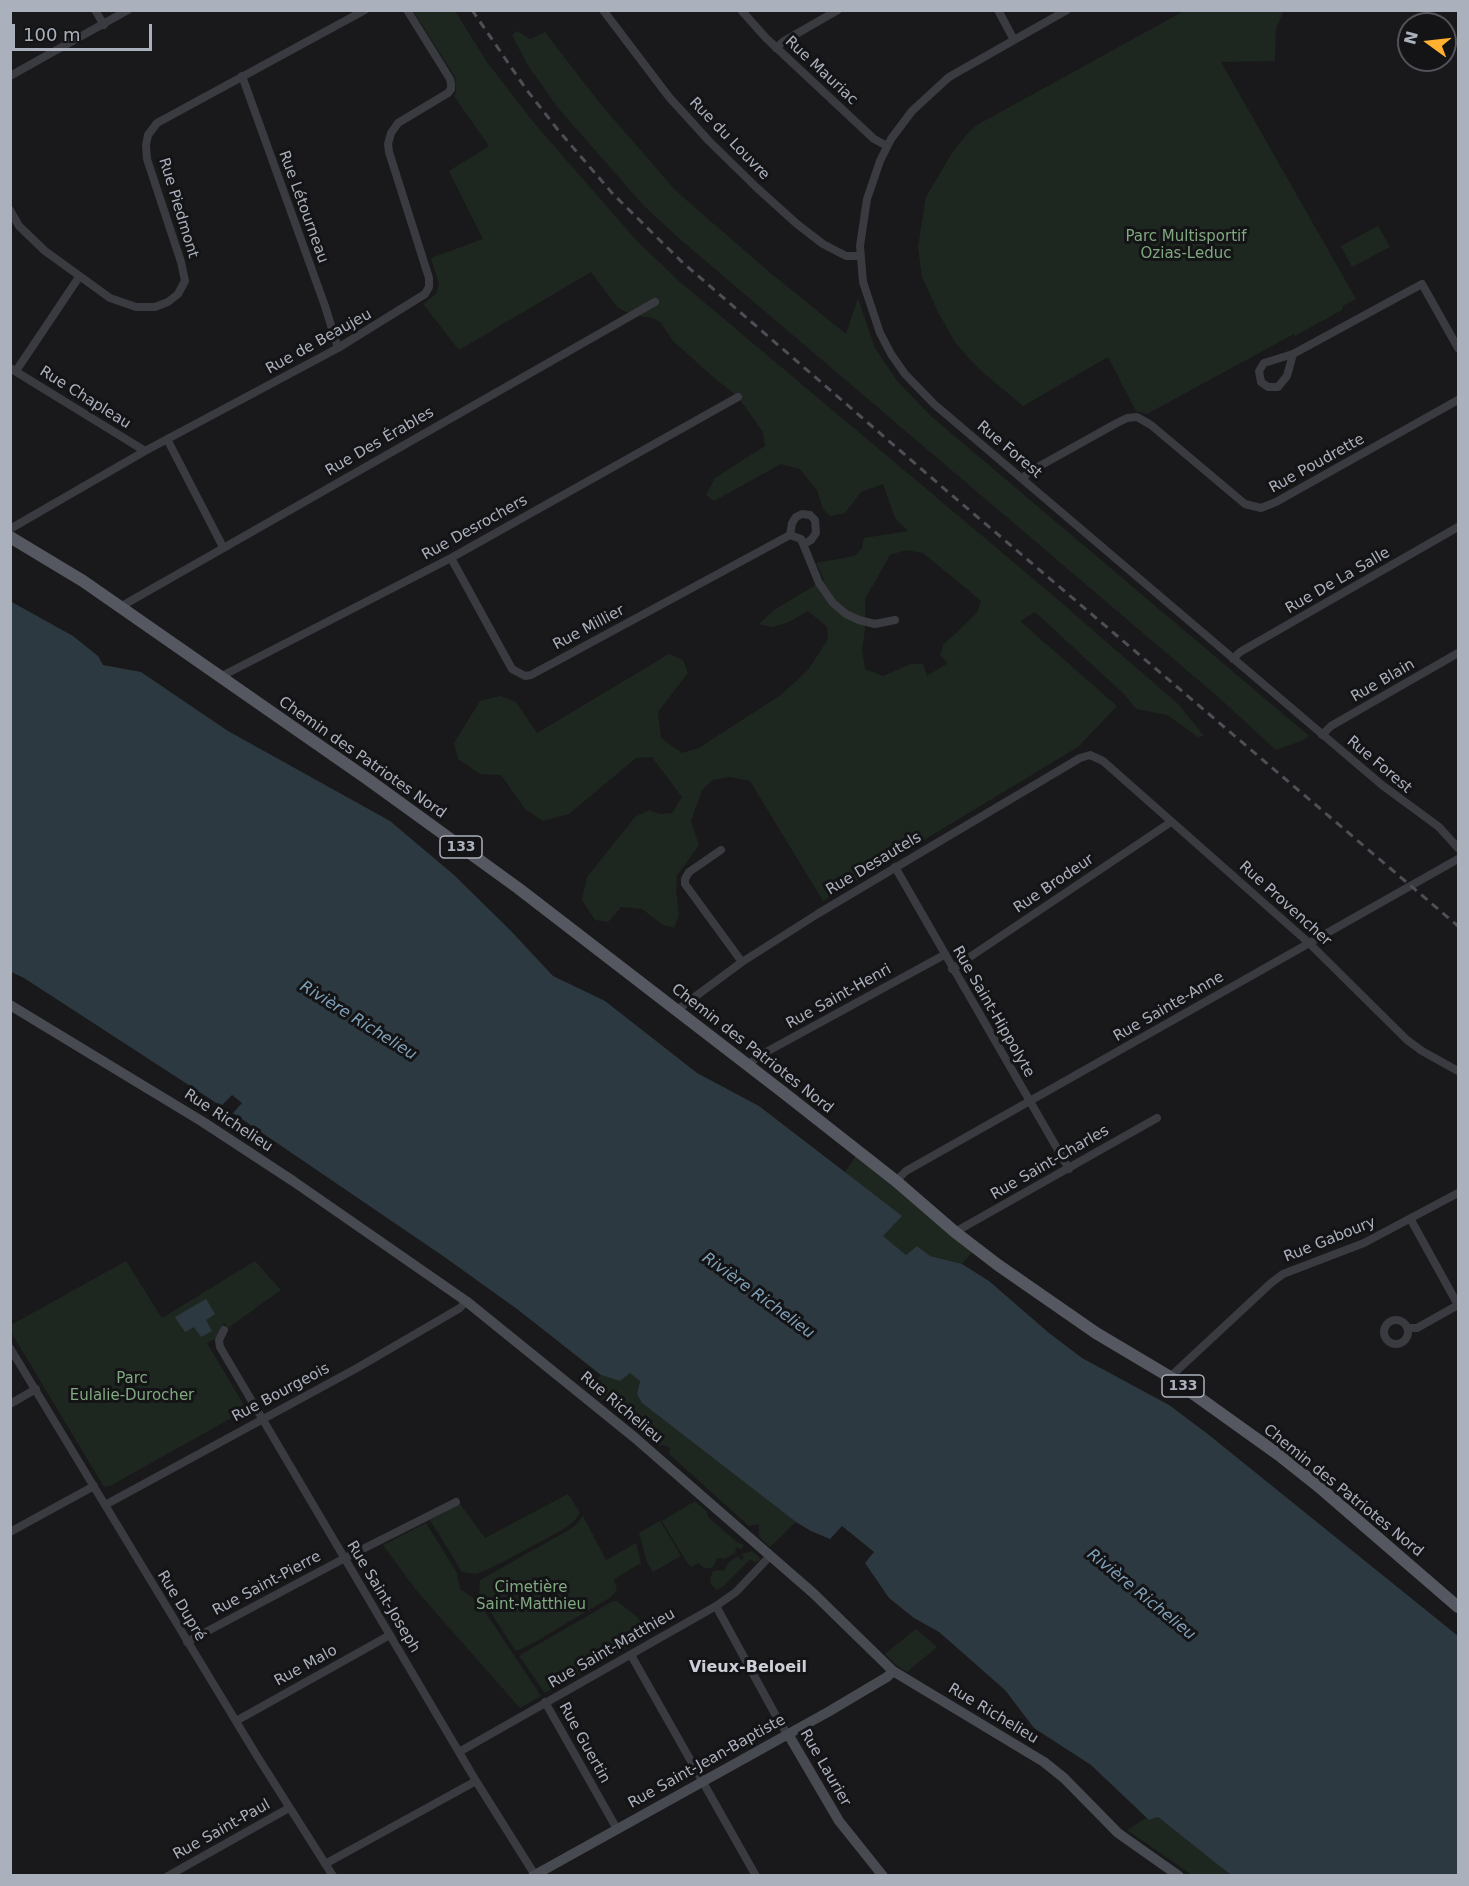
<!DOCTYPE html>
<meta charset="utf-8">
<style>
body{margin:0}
#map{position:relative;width:1469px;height:1886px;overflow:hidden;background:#19191b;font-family:"DejaVu Sans",sans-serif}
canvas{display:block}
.frame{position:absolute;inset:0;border:12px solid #aab0bc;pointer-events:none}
.north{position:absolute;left:1397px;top:12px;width:60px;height:60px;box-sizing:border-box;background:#141416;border:2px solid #505258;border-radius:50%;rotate:285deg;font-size:16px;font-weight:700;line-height:24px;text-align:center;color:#aab0bc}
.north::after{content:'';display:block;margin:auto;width:21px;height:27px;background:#feb02e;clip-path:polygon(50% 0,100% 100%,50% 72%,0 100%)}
.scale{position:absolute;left:12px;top:24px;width:140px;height:27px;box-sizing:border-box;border:3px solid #aab0bc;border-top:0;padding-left:8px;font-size:18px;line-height:21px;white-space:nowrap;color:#aab0bc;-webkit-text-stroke:4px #141416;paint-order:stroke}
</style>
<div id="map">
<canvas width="1469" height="1886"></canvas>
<div class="frame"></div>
<div class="north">N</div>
<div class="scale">100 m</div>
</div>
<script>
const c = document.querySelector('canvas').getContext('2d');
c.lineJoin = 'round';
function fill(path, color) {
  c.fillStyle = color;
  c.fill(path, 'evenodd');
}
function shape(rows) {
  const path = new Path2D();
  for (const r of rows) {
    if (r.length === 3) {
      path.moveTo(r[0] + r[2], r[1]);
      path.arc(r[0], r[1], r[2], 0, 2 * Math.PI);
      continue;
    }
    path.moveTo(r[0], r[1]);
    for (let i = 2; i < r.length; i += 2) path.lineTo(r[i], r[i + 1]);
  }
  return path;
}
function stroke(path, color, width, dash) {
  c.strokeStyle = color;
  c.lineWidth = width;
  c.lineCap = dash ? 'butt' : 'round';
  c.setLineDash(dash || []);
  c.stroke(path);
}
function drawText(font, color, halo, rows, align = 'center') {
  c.font = font + ' "DejaVu Sans",sans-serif';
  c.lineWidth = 6;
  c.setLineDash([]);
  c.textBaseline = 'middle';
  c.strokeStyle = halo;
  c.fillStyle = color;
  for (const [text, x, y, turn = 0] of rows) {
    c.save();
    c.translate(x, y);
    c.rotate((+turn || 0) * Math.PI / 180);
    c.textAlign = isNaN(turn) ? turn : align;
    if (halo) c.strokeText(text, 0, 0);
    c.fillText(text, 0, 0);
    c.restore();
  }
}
const green = shape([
 [413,11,455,11,487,62,534,123,637,241,680,282,1049,592,1178,704,1204,736,1198,737,1167,715,1136,709,1125,695,1035,612,1020,621,1117,706,1078,747,823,901,750,781,730,777,713,780,702,790,691,821,699,845,677,876,676,890,679,915,674,928,663,925,642,909,621,907,608,922,595,920,582,900,587,877,635,817,649,810,660,814,672,813,682,797,652,757,636,758,569,814,543,821,525,809,501,775,480,774,458,759,454,743,480,701,500,696,516,702,537,733,669,654,683,660,688,673,658,712,661,738,682,753,699,748,782,694,808,670,828,639,827,627,808,611,787,623,771,627,759,624,774,610,824,580,816,563,854,556,862,548,864,538,908,531,895,518,883,484,861,492,845,513,830,516,823,509,817,490,800,469,781,464,714,501,706,495,715,478,765,446,763,432,738,397,712,376,673,341,660,322,652,318,630,314,617,307,591,272,459,350,423,304,436,294,439,284,431,258,483,239,449,171,489,146,454,96,456,92,455,77],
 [906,550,923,553,981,601,977,613,943,645,940,655,948,663,927,676,923,664,911,664,883,676,865,669,862,650,865,630,865,599,890,555],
 [1184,11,1284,11,1276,28,1275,61,1221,62,1356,299,1343,306,1342,310,1295,336,1294,334,1147,414,1136,411,1108,357,1023,406,980,370,967,356,955,342,938,312,922,277,918,247,926,197,952,153,967,134,977,125],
 [517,31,530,39,545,32,598,101,676,191,768,271,846,334,858,298,875,348,897,381,932,417,1309,736,1304,740,1276,750,1217,696,681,240,644,206,558,108,527,64,512,35],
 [1378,226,1390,247,1352,267,1341,246],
 [857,1154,973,1251,962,1264,930,1256,917,1246,906,1255,883,1236,845,1172],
 [126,1261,162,1318,255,1261,281,1290,228,1328,224,1323,216,1338,207,1343,245,1407,244,1411,110,1486,104,1487,11,1332,11,1325],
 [630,1372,640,1381,637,1394,642,1403,796,1522,770,1547,759,1537,759,1524,749,1526,669,1454,670,1448,664,1445,656,1446,652,1443,623,1417,588,1388,601,1375,620,1381],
 [568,1494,580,1513,574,1521,562,1530,495,1566,476,1574,462,1572,430,1520,460,1504,485,1538],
 [695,1501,707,1512,708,1517,738,1543,744,1545,740,1550,738,1547,735,1549,736,1552,725,1559,717,1558,714,1566,710,1568,704,1568,698,1563,692,1567,688,1564,662,1521],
 [583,1516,606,1560,636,1543,641,1563,614,1579,617,1590,611,1597,535,1642,519,1650,515,1650,479,1594,480,1580,567,1531,575,1526],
 [660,1521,681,1556,653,1572,647,1562,639,1533],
 [426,1523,457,1573,460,1589,478,1601,541,1696,520,1708,416,1590,383,1545],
 [752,1551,760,1558,759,1561,754,1562,750,1559,725,1585,717,1590,711,1584,710,1577,712,1576,712,1572,716,1570,724,1571,728,1563,738,1556,741,1560,744,1558,742,1554],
 [613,1601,617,1601,637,1617,651,1634,545,1693,520,1657,520,1655],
 [916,1629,937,1647,907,1672,895,1664,885,1654],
 [1158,1817,1224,1869,1231,1875,1192,1875,1127,1830,1146,1818,1149,1820]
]);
const water = shape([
 [10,601,73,636,98,656,103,665,141,672,228,731,390,821,454,875,511,931,553,976,605,1001,697,1073,759,1106,902,1216,883,1236,906,1255,917,1246,930,1256,962,1264,989,1281,1049,1333,1082,1358,1169,1405,1209,1435,1458,1636,1458,1875,1231,1875,1158,1817,1149,1820,1091,1765,1034,1728,1005,1690,939,1632,914,1618,889,1598,865,1563,874,1552,842,1526,830,1539,811,1531,796,1522,642,1403,637,1394,640,1381,630,1373,620,1381,601,1375,517,1309,443,1256,233,1113,242,1103,232,1095,221,1106,24,978,11,972],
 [206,1299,215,1314,206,1320,212,1331,201,1337,194,1327,185,1332,175,1317]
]);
const street = shape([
 [95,10,104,25],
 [603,10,669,97,709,141,756,187,797,224,823,244,846,256,860,256],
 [741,10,766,38,874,139,887,146],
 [998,10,1014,40],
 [1067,10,949,77,912,111,891,139,880,161,867,199,860,246,863,282,880,333,891,354,905,374,934,404,1382,785,1439,827,1458,848],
 [776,48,784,41,838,10],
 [10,76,128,10],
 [242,76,325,306,338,348],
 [10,210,19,226,45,251,110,298,136,307,155,307,168,302,178,294,185,281,181,262,147,159,146,145,148,135,157,123,365,10],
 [1293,354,1287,376,1278,387,1268,387,1261,382,1259,371,1264,363,1293,354,1422,284,1458,348],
 [10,368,145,451],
 [16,371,79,277],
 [167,439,223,547],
 [1022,479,1029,472,1115,424,1127,418,1137,417,1151,425,1245,504,1261,508,1276,502,1458,400],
 [10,529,145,451,338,348,425,294,429,287,429,278,389,152,388,144,391,133,398,123,448,93,451,89,451,84,450,79,407,10],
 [790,535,792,523,796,517,802,514,810,515,815,520,816,533,811,540,804,544],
 [451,558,512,669,525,676,531,675,790,535,801,539,819,583,833,603,846,614,859,620,875,624,895,620],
 [120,607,655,302],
 [1233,659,1240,652,1458,527],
 [220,677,451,558,738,397],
 [1322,735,1331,726,1458,653],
 [721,850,689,872,685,879,685,884,742,962],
 [895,867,1069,1169],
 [952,969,1171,822],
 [677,1010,742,962,819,913,1080,758,1090,755,1103,761,1309,943,1407,1040,1422,1051,1458,1071],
 [749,1065,757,1057,944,955],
 [896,1181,906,1171,1458,859],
 [1411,1220,1458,1305],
 [955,1232,1157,1118],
 [1396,1332,12],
 [1408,1328,1417,1328,1458,1305],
 [224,1330,219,1340,220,1347,476,1781,535,1875],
 [10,1348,257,1756,333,1876],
 [1170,1377,1271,1283,1283,1274,1364,1243,1458,1193],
 [10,1404,36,1389],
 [105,1505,357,1368,460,1308,466,1301],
 [10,1532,94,1486],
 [716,1606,781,1725,788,1734],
 [187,1642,345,1558,456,1502],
 [631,1655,756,1876],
 [545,1702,617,1829],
 [236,1721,390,1635],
 [459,1752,716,1606,736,1592,769,1557],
 [325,1864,476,1781],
 [168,1876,289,1808]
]);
const secondary = shape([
 [10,1005,203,1122,293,1181,466,1301,634,1437,813,1593,893,1671,1044,1762,1064,1778,1118,1833,1179,1876],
 [788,1734,839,1821,883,1876],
 [533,1876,828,1712,887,1677,893,1671]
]);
const primary = shape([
 [10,537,83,581,366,778,518,888,784,1093,896,1181,955,1232,998,1265,1096,1333,1170,1377,1279,1455,1318,1486,1458,1607]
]);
const rail = shape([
 [472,10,526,89,558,130,613,194,681,261,941,486,1458,926]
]);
const shields = [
 [461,847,42],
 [1183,1386,42]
];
const shieldNames = [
 ["133",461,847],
 ["133",1183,1386]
];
const streetNames = [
 ["Rue Mauriac",821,71,43],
 ["Rue du Louvre",729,139,46],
 ["Rue Létourneau",303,207,70],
 ["Rue Piedmont",178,208,73],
 ["Rue de Beaujeu",319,342,-29],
 ["Rue Chapleau",85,398,32],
 ["Rue Des Érables",380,442,-30],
 ["Rue Forest",1009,450,40],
 ["Rue Poudrette",1317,464,-29],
 ["Rue Desrochers",475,528,-29],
 ["Rue De La Salle",1338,581,-30],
 ["Rue Millier",589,628,-28],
 ["Rue Blain",1383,681,-30],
 ["Chemin des Patriotes Nord",362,758,35],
 ["Rue Forest",1379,765,40],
 ["Rue Desautels",874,864,-31],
 ["Rue Brodeur",1054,884,-34],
 ["Rue Provencher",1285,904,42],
 ["Rue Saint-Henri",839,997,-29],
 ["Rue Sainte-Anne",1169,1007,-30],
 ["Rue Saint-Hippolyte",993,1012,60],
 ["Chemin des Patriotes Nord",752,1049,38],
 ["Rue Richelieu",228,1121,33],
 ["Rue Saint-Charles",1050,1163,-30],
 ["Rue Gaboury",1330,1240,-22],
 ["Rue Bourgeois",281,1393,-28],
 ["Rue Richelieu",621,1408,40],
 ["Chemin des Patriotes Nord",1343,1491,39],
 ["Rue Saint-Pierre",267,1584,-28],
 ["Rue Saint-Joseph",383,1597,59],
 ["Rue Dupré",181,1606,59],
 ["Rue Saint-Matthieu",612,1649,-30],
 ["Rue Malo",306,1666,-29],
 ["Rue Richelieu",993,1714,31],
 ["Rue Guertin",584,1743,61],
 ["Rue Saint-Jean-Baptiste",707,1762,-29],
 ["Rue Laurier",825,1768,60],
 ["Rue Saint-Paul",222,1830,-29]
];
const parkNames = [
 ["Parc Multisportif",1186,237],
 ["Ozias-Leduc",1186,254],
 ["Parc",132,1379],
 ["Eulalie-Durocher",132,1396],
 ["Cimetière",531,1588],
 ["Saint-Matthieu",531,1605]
];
const waterNames = [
 ["Rivière Richelieu",358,1021,32],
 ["Rivière Richelieu",758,1296,36],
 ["Rivière Richelieu",1141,1595,39]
];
const neighbourhoodNames = [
 ["Vieux-Beloeil",748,1668]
];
fill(green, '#1e271f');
fill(water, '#2d3940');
stroke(street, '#393b40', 8);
stroke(secondary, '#474a51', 10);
stroke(primary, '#555860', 12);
stroke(rail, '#4c4f56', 3, [8, 6]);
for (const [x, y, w] of shields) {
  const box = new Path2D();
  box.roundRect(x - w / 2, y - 11, w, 22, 4.5);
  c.fillStyle = '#141416';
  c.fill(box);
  stroke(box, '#aab0bc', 1.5);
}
drawText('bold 14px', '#aab0bc', null, shieldNames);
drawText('15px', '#aab0bc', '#141416', streetNames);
drawText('15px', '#80a881', '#141416', parkNames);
drawText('italic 16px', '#7fa0b8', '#141416', waterNames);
drawText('bold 16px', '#cccfd7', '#141416', neighbourhoodNames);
</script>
